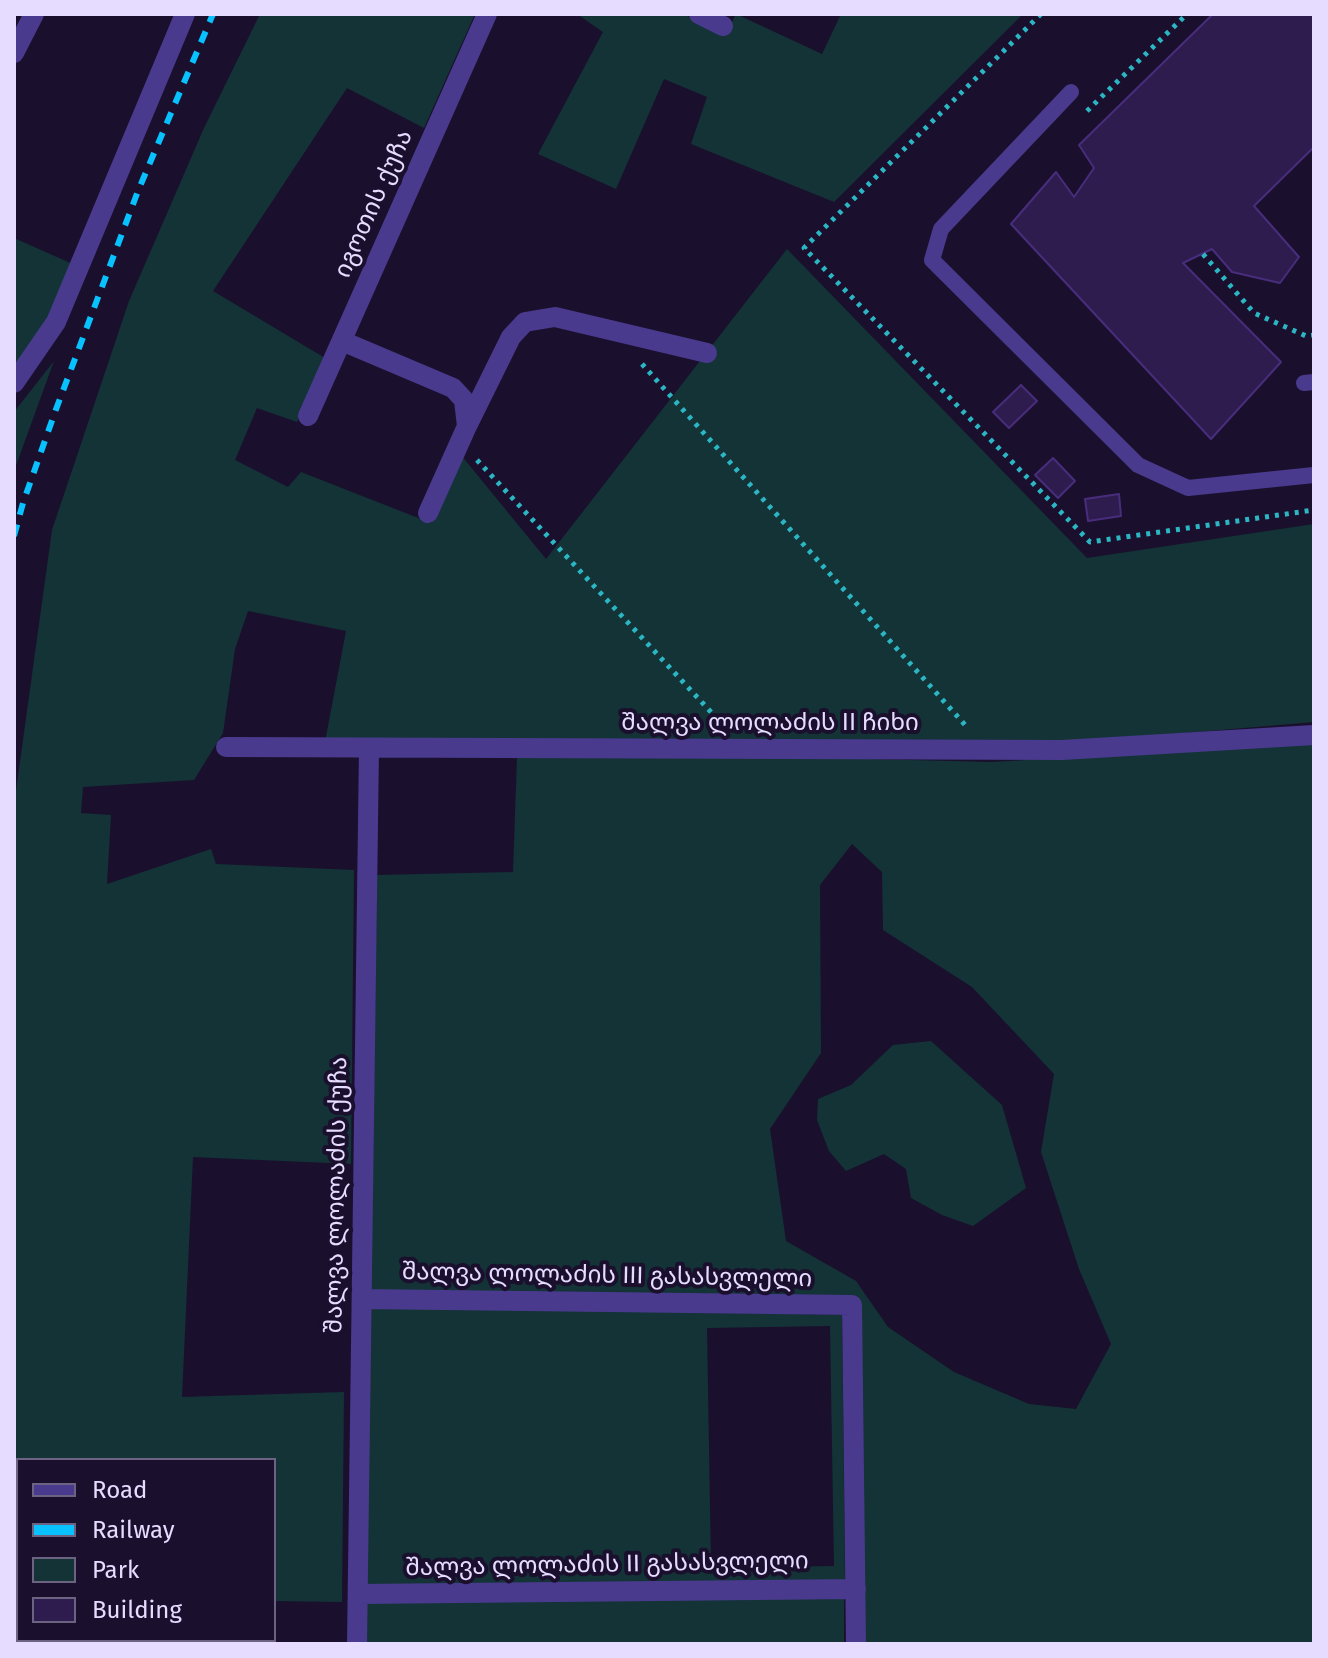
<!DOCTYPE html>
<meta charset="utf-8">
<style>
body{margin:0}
#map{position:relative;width:1328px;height:1658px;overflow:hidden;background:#1a102d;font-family:"Fira Sans",sans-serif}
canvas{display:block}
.frame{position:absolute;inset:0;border:16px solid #e6dcff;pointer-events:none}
.legend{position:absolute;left:16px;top:1458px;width:260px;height:184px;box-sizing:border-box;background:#1a102d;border:2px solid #6c6281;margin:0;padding:10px 14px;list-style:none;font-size:24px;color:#e6dcff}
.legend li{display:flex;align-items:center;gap:16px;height:40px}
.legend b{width:40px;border:2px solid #6c6281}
</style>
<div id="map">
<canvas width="1328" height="1658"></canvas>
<div class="frame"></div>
<ul class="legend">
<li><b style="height:10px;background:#4a3a8e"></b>Road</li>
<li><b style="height:10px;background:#08c1ff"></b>Railway</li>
<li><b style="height:22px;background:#133337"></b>Park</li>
<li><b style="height:22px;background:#2e1c4f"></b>Building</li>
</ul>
</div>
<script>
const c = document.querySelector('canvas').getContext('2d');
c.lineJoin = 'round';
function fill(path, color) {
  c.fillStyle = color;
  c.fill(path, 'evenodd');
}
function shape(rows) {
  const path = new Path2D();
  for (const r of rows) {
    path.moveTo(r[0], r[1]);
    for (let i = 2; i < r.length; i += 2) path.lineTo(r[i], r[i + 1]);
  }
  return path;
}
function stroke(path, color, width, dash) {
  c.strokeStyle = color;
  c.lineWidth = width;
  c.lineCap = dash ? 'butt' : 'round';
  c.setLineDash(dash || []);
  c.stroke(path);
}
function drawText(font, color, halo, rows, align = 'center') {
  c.font = font + ' "Fira Sans","Noto Sans Georgian",sans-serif';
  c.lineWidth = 8;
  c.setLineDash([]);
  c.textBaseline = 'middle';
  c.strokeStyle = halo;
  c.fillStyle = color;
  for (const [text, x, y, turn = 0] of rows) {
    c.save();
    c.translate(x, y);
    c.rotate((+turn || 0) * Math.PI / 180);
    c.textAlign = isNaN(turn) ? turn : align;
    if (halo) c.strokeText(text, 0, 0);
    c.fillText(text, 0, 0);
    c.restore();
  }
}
const green = shape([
 [260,14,475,14,424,128,347,88,213,291,325,358,297,422,257,408,235,460,288,487,301,472,431,523,461,455,546,559,787,249,1087,558,1314,524,1314,722,1068,743,325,742,346,631,248,611,235,649,223,733,194,780,83,787,81,813,111,815,107,884,211,849,216,864,354,870,351,1164,193,1157,182,1397,344,1392,342,1602,274,1601,274,1460,18,1460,18,1640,200,1640,200,1644,14,1644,14,805,52,530,129,301,204,128],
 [577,14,683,14,726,34,736,14,822,54,841,14,1023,14,834,202,691,144,707,97,664,79,616,189,538,154,603,32],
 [14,238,75,265,52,320,14,369],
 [54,361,14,471,14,412],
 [1314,744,1314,1644,861,1644,857,1296,371,1292,377,875,513,872,517,757,748,756,991,762],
 [852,844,882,872,883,930,972,987,1054,1074,1041,1152,1079,1269,1111,1344,1076,1409,1029,1404,954,1372,888,1327,856,1281,786,1241,770,1129,821,1053,820,885],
 [931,1041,1002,1105,1026,1188,973,1226,942,1215,911,1198,906,1169,884,1154,846,1171,829,1151,817,1120,818,1099,851,1085,893,1045],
 [370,1306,842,1315,845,1582,363,1588],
 [830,1326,834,1566,711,1568,707,1328],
 [844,1597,844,1644,366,1644,366,1600]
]);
const building = shape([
 [1213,14,1314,14,1314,147,1254,206,1299,257,1280,283,1232,272,1212,249,1183,263,1281,362,1211,439,1011,224,1056,172,1074,197,1094,168,1079,145,1213,14],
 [1021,385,1037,401,1009,428,993,412,1021,385],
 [1053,458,1075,481,1058,498,1035,475,1053,458],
 [1119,494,1121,516,1088,521,1085,499,1119,494]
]);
const path = shape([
 [1041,14,804,248,1090,542,1314,510],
 [1087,111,1187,14],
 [1203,254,1254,313,1306,336,1314,335],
 [642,364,966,726],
 [477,460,723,725]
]);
const service = shape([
 [1071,92,941,229,932,260,1138,465,1188,488,1314,475],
 [1304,383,1314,382]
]);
const minor = shape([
 [699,14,723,26],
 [14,53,34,14],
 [342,341,453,388,464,400,467,426,428,513],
 [14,383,56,322,185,14],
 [308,416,487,14],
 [467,426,511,337,525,322,555,317,707,353],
 [226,747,1062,750,1314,735],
 [362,1299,852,1305,856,1644],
 [358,1594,856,1589],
 [357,1644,369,748]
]);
const rail = shape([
 [14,536,23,503,55,412,138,191,213,14]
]);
const streetNames = [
 ["იგოთის ქუჩა",374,204,-66],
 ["შალვა ლოლაძის II ჩიხი",770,723],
 ["შალვა ლოლაძის ქუჩა",337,1195,-89],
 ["შალვა ლოლაძის III გასასვლელი",607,1276,1],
 ["შალვა ლოლაძის II გასასვლელი",607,1565,-1]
];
fill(green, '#133337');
fill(building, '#2e1c4f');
stroke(building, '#482d7c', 2);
stroke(path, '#2cb6c4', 5, [4, 6]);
stroke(service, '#4a3a8e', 16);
stroke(minor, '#4a3a8e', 20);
stroke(rail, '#08c1ff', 6, [12, 10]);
drawText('24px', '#e6dcff', '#1a102d', streetNames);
</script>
